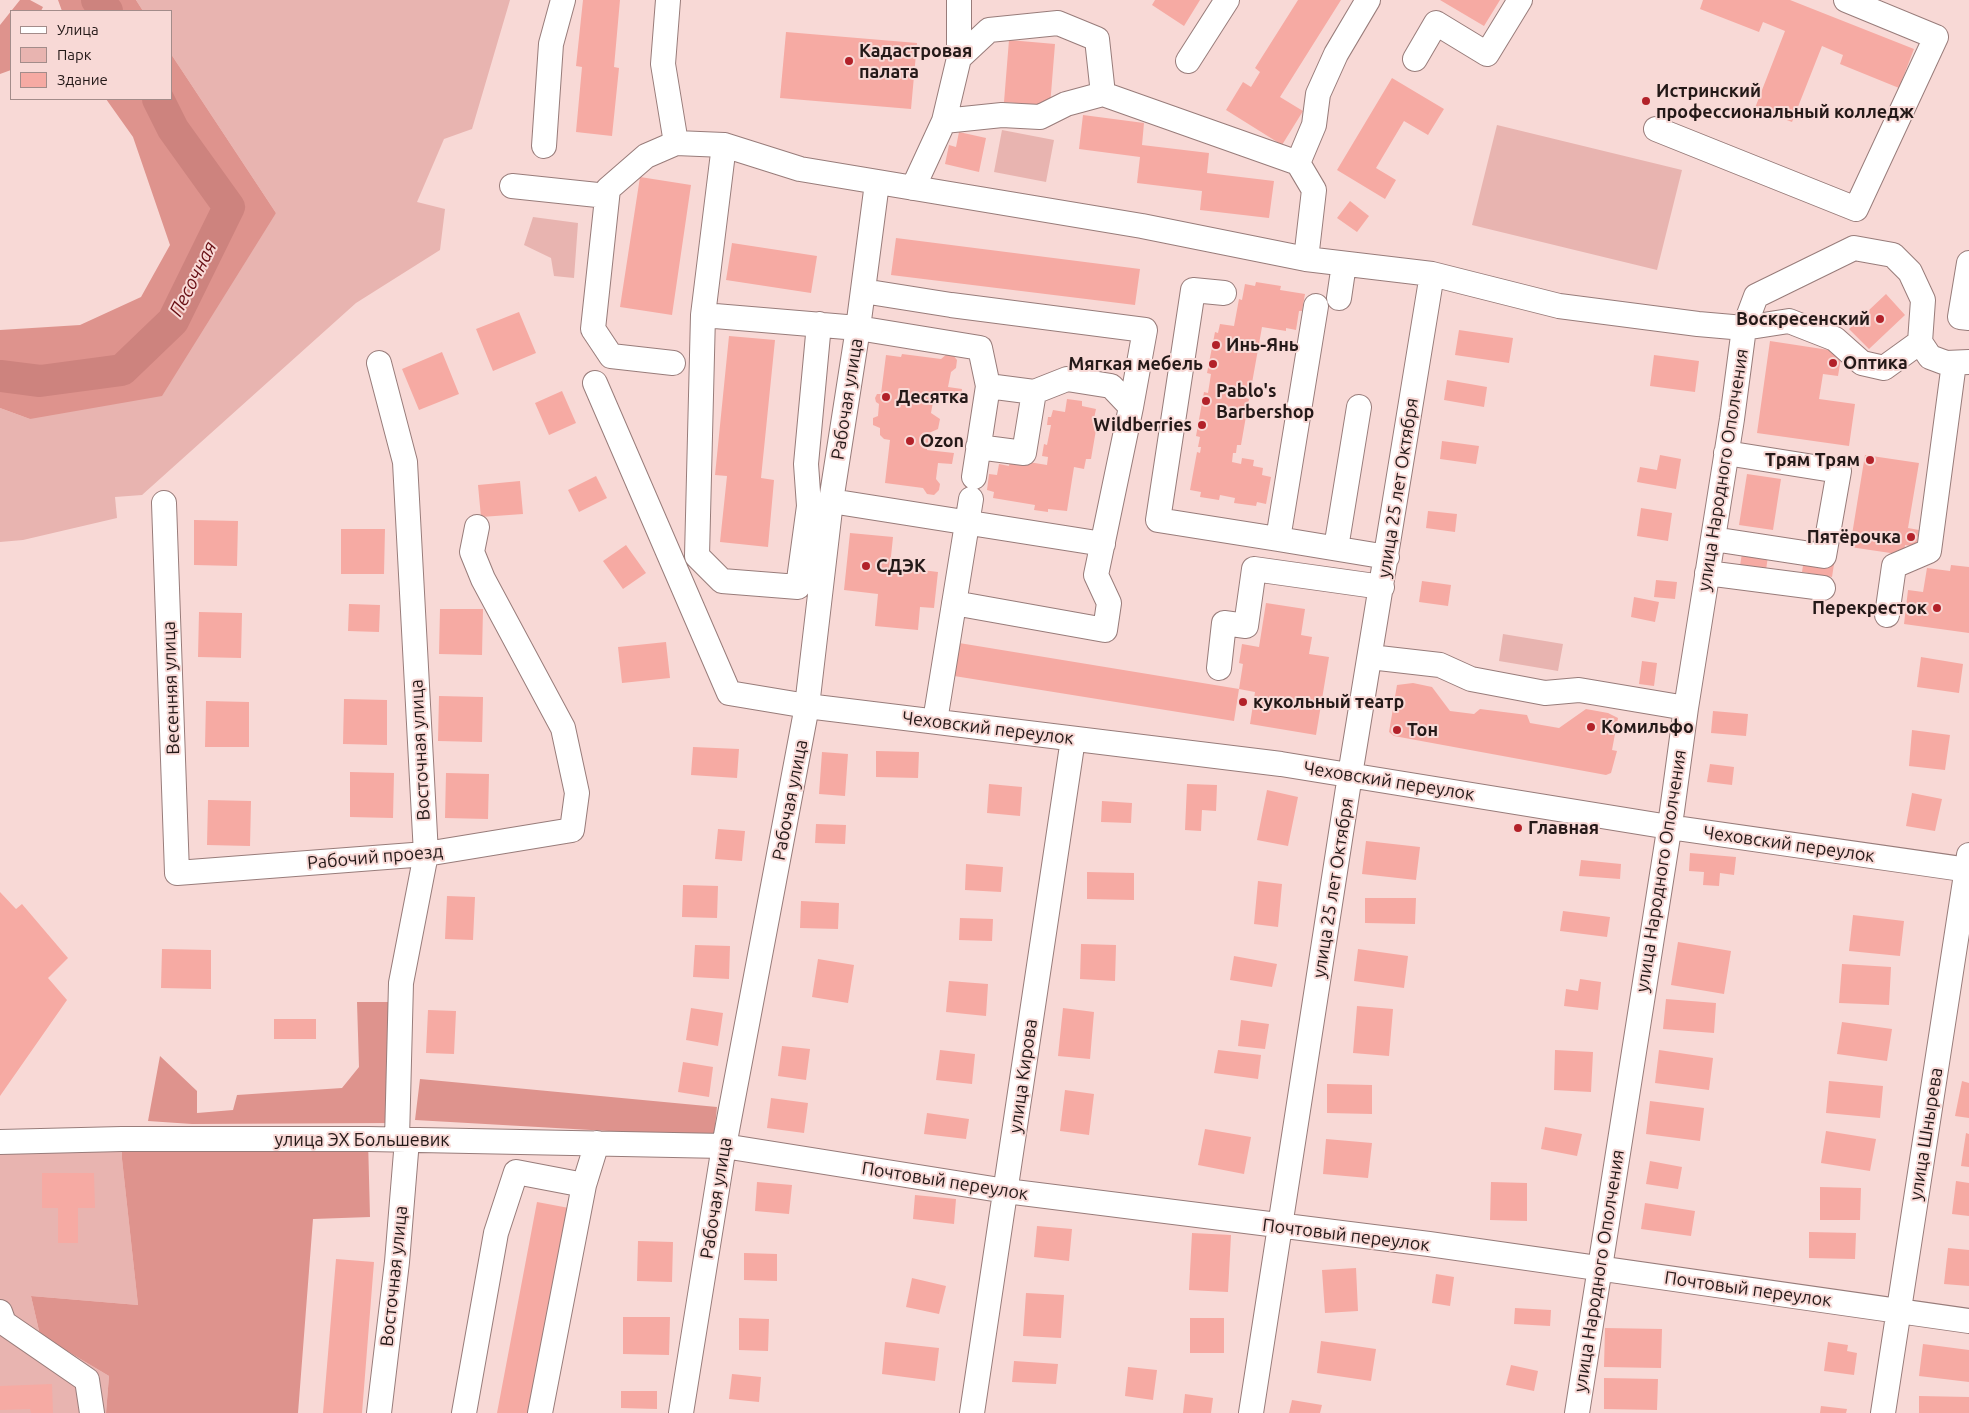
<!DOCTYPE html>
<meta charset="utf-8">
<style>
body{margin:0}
#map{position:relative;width:1969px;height:1413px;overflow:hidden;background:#f8d9d6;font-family:Ubuntu,sans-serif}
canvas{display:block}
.legend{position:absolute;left:10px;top:10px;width:162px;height:90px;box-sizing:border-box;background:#f8d9d6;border:1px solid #a38c8a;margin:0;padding:6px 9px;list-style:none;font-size:15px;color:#241918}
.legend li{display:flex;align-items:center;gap:10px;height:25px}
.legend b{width:25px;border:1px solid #a38c8a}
</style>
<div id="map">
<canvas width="1969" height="1413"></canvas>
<ul class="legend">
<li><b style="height:6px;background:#fff"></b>Улица</li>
<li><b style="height:14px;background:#e8b4b0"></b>Парк</li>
<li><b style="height:14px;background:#f6aaa3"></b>Здание</li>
</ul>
</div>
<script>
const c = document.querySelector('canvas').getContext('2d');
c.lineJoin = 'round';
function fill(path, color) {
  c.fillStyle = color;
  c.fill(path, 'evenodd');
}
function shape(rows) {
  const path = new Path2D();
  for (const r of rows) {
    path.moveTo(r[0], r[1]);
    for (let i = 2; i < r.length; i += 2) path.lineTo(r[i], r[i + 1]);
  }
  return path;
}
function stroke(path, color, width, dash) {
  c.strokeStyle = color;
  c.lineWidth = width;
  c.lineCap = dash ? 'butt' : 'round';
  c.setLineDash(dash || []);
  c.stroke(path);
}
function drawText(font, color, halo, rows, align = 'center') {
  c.font = font + ' Ubuntu,sans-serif';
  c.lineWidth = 4;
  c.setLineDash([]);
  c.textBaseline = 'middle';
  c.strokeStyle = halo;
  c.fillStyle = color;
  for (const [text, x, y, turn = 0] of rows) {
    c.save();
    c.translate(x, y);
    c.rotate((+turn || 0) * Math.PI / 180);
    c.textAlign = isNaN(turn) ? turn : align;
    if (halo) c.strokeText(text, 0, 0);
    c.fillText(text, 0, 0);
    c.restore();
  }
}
const green = shape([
 [136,0,510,0,472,129,444,139,417,202,445,209,440,250,356,303,142,495,115,497,117,518,23,540,0,542,0,408,30,419,276,213,171,54,171,11,143,11],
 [1497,125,1682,170,1657,270,1472,225],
 [1002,130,1054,140,1046,182,994,172],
 [533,217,578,223,574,278,554,276,551,258,524,245],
 [1503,634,1563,644,1558,671,1499,661],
 [122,1139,122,1159,138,1305,31,1296,40,1335,109,1376,106,1413,0,1413,0,1142]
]);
const forest = shape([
 [20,0,30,0,43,7,41,11,11,11,11,70,0,74,0,25],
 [58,0,136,0,143,11,62,11],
 [171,54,276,213,162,396,30,419,0,408,0,330,80,325,141,297,170,245,133,137,106,99,171,99],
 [357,1002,391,1002,393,1123,192,1124,148,1121,160,1056,197,1091,197,1113,233,1110,237,1095,342,1088,359,1067],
 [420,1079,717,1107,714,1137,415,1120],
 [122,1139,368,1139,370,1217,313,1219,298,1413,106,1413,109,1376,40,1335,31,1296,138,1305,122,1159]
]);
const river = shape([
 [97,0,107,11],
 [0,376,40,381,122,370,173,321,229,207,173,129,158,99]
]);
const building = shape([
 [583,0,620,0,614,67,619,68,612,136,576,132,582,67,576,66],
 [1155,0,1200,0,1184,26,1152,5],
 [1298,0,1341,0,1280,97,1303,111,1282,145,1226,110,1243,82,1251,87,1260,72,1255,68],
 [1440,0,1500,0,1484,26],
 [1703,0,1790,0,1914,49,1899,88,1840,64,1843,55,1822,46,1792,122,1755,108,1785,31,1763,22,1759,32,1700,9],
 [786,32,917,43,911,109,780,98],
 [1009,40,1055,44,1050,106,1004,102],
 [1392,78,1444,109,1428,135,1404,121,1376,168,1396,180,1385,199,1337,170],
 [1083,115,1144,123,1142,145,1209,153,1207,173,1274,181,1269,218,1200,210,1202,191,1137,183,1140,157,1079,149],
 [959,132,986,138,979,172,945,164,949,145,956,147],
 [640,177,691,185,672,315,620,307],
 [1350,201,1369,216,1357,232,1337,218],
 [896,238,1140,269,1135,305,891,275],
 [732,243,817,256,811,293,726,280],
 [1256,282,1281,286,1280,290,1305,294,1302,311,1299,311,1296,330,1286,328,1286,331,1262,327,1252,383,1249,382,1246,398,1249,399,1241,445,1237,445,1236,453,1233,453,1232,462,1241,464,1242,458,1254,460,1253,466,1263,468,1262,475,1271,477,1266,504,1257,502,1256,506,1234,503,1235,498,1220,495,1219,500,1200,497,1201,492,1190,490,1197,452,1200,453,1201,447,1198,447,1200,437,1196,436,1204,392,1208,393,1211,374,1207,373,1215,332,1218,333,1220,324,1234,326,1239,299,1242,300,1245,284,1255,286],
 [1886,294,1905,315,1869,349,1849,329],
 [519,312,536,353,493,371,476,329],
 [1459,330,1513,338,1509,363,1455,355],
 [729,336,775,340,761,478,774,480,768,547,720,542,727,476,715,475],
 [1770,341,1842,352,1838,376,1823,374,1819,399,1855,404,1849,446,1757,433],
 [442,352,459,394,419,410,402,369],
 [902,354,941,359,947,354,953,355,957,360,956,368,951,372,948,387,962,389,961,400,934,396,931,413,940,419,938,429,929,433,927,450,954,453,952,464,938,463,936,479,940,484,939,490,934,495,927,494,923,488,885,483,890,440,884,439,880,435,880,428,873,425,873,418,878,416,879,404,876,402,875,398,877,394,881,394,886,355,901,357],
 [1654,355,1699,361,1695,392,1650,386],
 [1447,380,1487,387,1484,407,1444,400],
 [562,391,576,423,549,435,535,403],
 [1067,399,1082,401,1082,406,1096,409,1093,423,1097,424,1091,459,1086,459,1084,469,1074,467,1067,511,1048,509,1048,512,1034,510,1035,505,993,498,994,492,987,490,989,474,997,475,999,464,1009,466,1010,459,1047,465,1048,457,1042,456,1044,444,1047,445,1051,425,1047,425,1048,417,1051,417,1053,410,1065,412],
 [1442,441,1479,446,1476,464,1440,459],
 [1660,455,1681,459,1676,489,1637,482,1640,467,1657,470],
 [1865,455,1919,463,1908,528,1919,530,1916,547,1905,545,1904,555,1850,547],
 [1747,474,1781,479,1773,530,1739,525],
 [596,476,607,498,579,512,568,490],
 [520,481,523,514,481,517,478,485],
 [1641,508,1672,513,1668,541,1637,536],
 [1428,511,1457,514,1455,532,1426,528],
 [194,520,238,521,237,566,194,565],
 [341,529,385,529,384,574,341,574],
 [850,533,893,537,890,566,938,572,934,608,920,607,918,630,875,626,878,594,844,590],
 [626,545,646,573,623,589,603,561],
 [1742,553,1768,556,1766,570,1740,566],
 [1804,559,1834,564,1832,577,1802,572],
 [1951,565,1969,567,1969,633,1904,624,1908,590,1923,592,1927,568,1950,571],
 [1656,580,1677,582,1675,599,1654,597],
 [1422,581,1451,585,1448,606,1419,602],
 [1634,597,1659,602,1655,622,1631,617],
 [1266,603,1305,609,1301,635,1312,637,1309,654,1329,657,1316,735,1250,724,1255,692,1239,689,1243,664,1239,663,1242,644,1259,647],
 [349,604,380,605,379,632,348,631],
 [440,609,483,609,482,655,439,654],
 [199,612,242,613,241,658,198,657],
 [666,642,670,678,622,683,618,647],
 [953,642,1239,689,1234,721,948,675],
 [1921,657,1963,664,1959,693,1917,687],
 [1642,661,1657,663,1654,686,1639,684],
 [1413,683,1432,687,1450,711,1474,714,1480,709,1527,715,1530,723,1559,728,1586,709,1608,713,1618,718,1612,750,1617,751,1611,773,1606,775,1394,736,1389,732,1397,685],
 [439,696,483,697,482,742,438,741],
 [344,699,387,700,387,745,343,744],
 [206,701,249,702,249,747,205,747],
 [1713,711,1748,714,1746,736,1711,733],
 [1912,730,1950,735,1945,770,1909,766],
 [693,747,739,749,737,778,691,775],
 [876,751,919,752,918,778,876,777],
 [822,752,848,754,845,796,819,794],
 [1710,764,1734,767,1732,785,1707,782],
 [350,772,394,773,393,818,350,817],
 [446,773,489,774,488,819,445,818],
 [989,784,1022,787,1020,816,987,813],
 [1187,784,1217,785,1216,811,1202,810,1201,831,1185,830],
 [1267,790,1298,797,1288,846,1257,840],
 [1912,793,1942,799,1935,831,1906,826],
 [208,800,251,801,250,846,207,845],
 [1102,801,1132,803,1131,823,1101,822],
 [816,824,846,825,845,844,815,843],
 [718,829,745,831,742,861,715,859],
 [1366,841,1420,847,1416,880,1362,874],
 [1690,853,1736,857,1734,875,1720,873,1719,886,1703,885,1704,872,1689,871],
 [1581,860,1621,864,1620,879,1579,876],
 [966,864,1003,867,1001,892,965,890],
 [1087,872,1134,873,1134,900,1087,899],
 [1258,881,1282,884,1278,927,1254,924],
 [683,885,718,886,717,918,682,917],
 [0,892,16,909,22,904,68,958,48,978,67,1000,0,1096],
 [447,896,475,897,473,940,445,939],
 [1365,898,1416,898,1415,924,1365,923],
 [801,901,839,903,838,929,800,928],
 [1563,911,1610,917,1607,937,1560,931],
 [1853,915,1904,921,1900,956,1849,951],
 [960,918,993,919,992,941,959,940],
 [1678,942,1731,951,1724,994,1671,985],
 [1081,944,1116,945,1115,981,1080,979],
 [695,945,730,946,729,979,693,977],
 [162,949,211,950,211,989,161,988],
 [1358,949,1408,956,1404,988,1354,981],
 [1234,956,1277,964,1272,987,1230,980],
 [818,959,854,965,848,1003,812,997],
 [1842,964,1891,967,1889,1005,1839,1003],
 [1580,979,1601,982,1598,1010,1564,1006,1566,989,1578,991],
 [949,981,988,984,986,1016,946,1012],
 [1666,999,1716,1003,1714,1033,1663,1029],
 [1357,1006,1393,1009,1389,1056,1353,1053],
 [691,1008,723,1013,718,1046,686,1040],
 [1063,1008,1094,1012,1090,1059,1058,1056],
 [428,1010,456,1011,454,1054,426,1053],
 [274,1019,316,1019,316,1039,274,1039],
 [1241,1020,1269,1024,1265,1049,1238,1046],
 [1842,1022,1892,1029,1887,1061,1837,1054],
 [782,1046,810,1049,806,1080,778,1076],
 [940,1050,975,1054,972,1084,936,1080],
 [1218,1050,1261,1055,1258,1079,1214,1073],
 [1555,1050,1593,1052,1591,1092,1554,1090],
 [1659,1050,1713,1058,1709,1090,1655,1083],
 [683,1062,713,1067,709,1097,678,1092],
 [1829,1081,1883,1086,1880,1118,1826,1113],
 [1962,1081,1969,1083,1969,1118,1955,1116],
 [1327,1084,1372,1085,1372,1114,1327,1113],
 [1065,1090,1094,1094,1089,1135,1060,1131],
 [771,1098,808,1103,804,1133,767,1128],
 [1650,1101,1704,1108,1700,1141,1646,1134],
 [927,1113,969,1119,966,1139,924,1134],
 [1545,1127,1582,1134,1577,1156,1541,1149],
 [1205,1129,1251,1137,1244,1174,1198,1165],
 [1826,1131,1876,1139,1870,1171,1821,1163],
 [1966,1133,1969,1134,1969,1167,1961,1166],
 [1326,1139,1372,1143,1368,1178,1323,1174],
 [1650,1161,1682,1167,1678,1189,1646,1184],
 [42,1173,94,1173,95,1208,78,1208,78,1243,58,1243,58,1208,42,1208],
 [1956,1181,1969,1183,1969,1216,1952,1214],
 [757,1182,792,1185,789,1214,755,1211],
 [1491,1182,1527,1183,1527,1221,1490,1220],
 [1820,1187,1861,1188,1860,1220,1820,1220],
 [915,1195,956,1199,954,1224,913,1219],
 [537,1202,569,1208,530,1413,497,1413],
 [1645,1203,1695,1211,1691,1236,1641,1229],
 [1037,1226,1072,1229,1069,1261,1034,1257],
 [1809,1232,1856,1233,1855,1259,1809,1258],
 [1192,1233,1231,1235,1228,1292,1189,1290],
 [638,1241,673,1242,672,1282,637,1281],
 [1948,1248,1969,1250,1969,1286,1944,1284],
 [744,1253,777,1254,777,1281,744,1280],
 [336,1259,374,1262,362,1413,323,1413],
 [1356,1268,1358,1311,1325,1313,1322,1270],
 [1436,1274,1454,1277,1450,1306,1432,1303],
 [912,1278,946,1286,939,1314,906,1307],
 [1026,1293,1064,1295,1061,1338,1023,1336],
 [1515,1308,1551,1310,1550,1326,1514,1324],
 [623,1317,670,1317,669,1355,623,1354],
 [739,1318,769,1319,768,1351,739,1350],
 [1190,1318,1224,1318,1224,1353,1190,1353],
 [1605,1328,1662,1329,1661,1368,1604,1367],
 [1321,1341,1376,1349,1371,1381,1317,1373],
 [885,1342,939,1348,935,1381,882,1374],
 [1828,1342,1848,1345,1847,1351,1857,1353,1854,1375,1824,1371],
 [1923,1344,1969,1350,1969,1382,1919,1376],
 [1014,1361,1058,1364,1056,1384,1012,1382],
 [1511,1365,1538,1371,1534,1391,1506,1385],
 [1128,1367,1157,1370,1153,1400,1125,1396],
 [732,1374,761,1377,759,1402,729,1399],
 [1604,1378,1658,1379,1657,1410,1604,1409],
 [52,1384,53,1413,31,1413,30,1409,0,1410,0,1386],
 [621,1391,657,1391,657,1409,621,1408],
 [1185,1394,1213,1398,1211,1413,1183,1413],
 [1919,1396,1969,1397,1969,1413,1919,1413],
 [1292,1400,1322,1405,1320,1413,1289,1413],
 [1821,1406,1847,1409,1846,1413,1820,1413]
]);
const minor = shape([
 [668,0,663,64,676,143,724,145,800,169,1142,226,1306,259,1432,274,1559,306,1698,324,1744,328,1789,321,1835,339,1862,363,1884,368,1920,342],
 [959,58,959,0],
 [1415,59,1436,23,1487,54,1520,0],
 [1188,61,1227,0],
 [944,121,1002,115,1040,117,1066,104,1103,94],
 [1656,129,1856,209,1936,37,1846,0],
 [724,145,703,315,697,556,722,581,798,587,809,506,806,464,819,324],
 [544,146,551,44,563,0],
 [1298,163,1314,125,1318,94,1336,54,1368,0],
 [512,186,607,196],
 [913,188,944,121,959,58,989,30,1058,23,1097,39,1103,94,1298,163,1314,190,1306,259],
 [1969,263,1960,317,1969,318],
 [863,291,951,305,1145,330,1131,407,1096,575,1109,603,1105,630,954,603],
 [1224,293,1193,290,1158,520,1278,539],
 [1339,298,1344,264],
 [1316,306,1278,539,1387,557],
 [703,315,858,328,980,348,988,386,1034,392,1067,379,1111,386,1131,407],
 [379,363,405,462,426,854,401,983,397,1139],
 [673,363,611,356,593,329,608,189,646,156,676,143],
 [595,383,729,693,807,706,1281,764,1669,827,1969,870],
 [978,447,1024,453,1034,392],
 [974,477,988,386],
 [831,501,1103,544],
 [164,503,177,873,426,854,572,830,577,793,563,728,483,579,472,552,477,527],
 [1713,539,1824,556,1839,471,1726,453],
 [1336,548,1359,407],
 [1707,573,1823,588],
 [1887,615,1894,566,1929,551,1954,363],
 [1370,657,1440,665,1471,679,1545,693,1579,690,1686,708],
 [1219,668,1224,623,1246,626,1254,569,1382,587],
 [935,721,971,499],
 [0,1142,122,1139,368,1139,724,1146,1006,1191,1429,1244,1969,1321],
 [0,1312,4,1323,87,1380,92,1413],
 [379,1413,397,1262,407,1140],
 [464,1413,496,1233,516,1172,584,1185],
 [540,1413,584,1185,597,1143],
 [681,1413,724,1146,807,706,831,501,858,328,877,183],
 [972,1413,1073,739],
 [1251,1413,1350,775,1432,274],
 [1577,1413,1672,811,1686,708,1732,419,1744,328,1756,296,1854,248,1893,255,1910,272,1923,300,1920,342,1930,357,1946,363,1969,362],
 [1883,1413,1969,855]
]);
const markers = [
 [849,61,5,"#b22129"],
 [1646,101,5,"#b22129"],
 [1880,319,5,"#b22129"],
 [1216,345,5,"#b22129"],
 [1833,363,5,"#b22129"],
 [1213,364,5,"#b22129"],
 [886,397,5,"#b22129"],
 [1206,401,5,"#b22129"],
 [1202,425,5,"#b22129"],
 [910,441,5,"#b22129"],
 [1870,460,5,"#b22129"],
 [1911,537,5,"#b22129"],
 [866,566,5,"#b22129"],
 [1937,608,5,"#b22129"],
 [1243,702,5,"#b22129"],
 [1591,727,5,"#b22129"],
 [1397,730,5,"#b22129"],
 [1518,828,5,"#b22129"]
];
const poiNames = [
 ["Кадастровая",859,51],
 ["палата",859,72],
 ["Истринский",1656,91],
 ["профессиональный колледж",1656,112],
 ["Воскресенский",1870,319,"right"],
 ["Инь-Янь",1226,345],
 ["Оптика",1843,363],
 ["Мягкая мебель",1203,364,"right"],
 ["Pablo's",1216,391],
 ["Barbershop",1216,412],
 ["Десятка",896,397],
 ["Wildberries",1192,425,"right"],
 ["Ozon",920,441],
 ["Трям Трям",1860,460,"right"],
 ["Пятёрочка",1901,537,"right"],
 ["СДЭК",876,566],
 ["Перекресток",1927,608,"right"],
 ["кукольный театр",1253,702],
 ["Комильфо",1601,727],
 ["Тон",1407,730],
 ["Главная",1528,828]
];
const streetNames = [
 ["Рабочая улица",847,399,-81],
 ["улица Народного Ополчения",1723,470,-81],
 ["улица 25 лет Октября",1398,488,-81],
 ["Весенняя улица",171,688,-92],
 ["Чеховский переулок",988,728,7],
 ["Восточная улица",420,750,-93],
 ["Чеховский переулок",1389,781,9],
 ["Рабочая улица",790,800,-79],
 ["Чеховский переулок",1789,844,8],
 ["Рабочий проезд",375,857,-5],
 ["улица Народного Ополчения",1661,871,-81],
 ["улица 25 лет Октября",1333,888,-81],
 ["улица Кирова",1023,1076,-82],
 ["улица Шнырева",1926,1134,-81],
 ["улица ЭХ Большевик",362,1140],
 ["Почтовый переулок",945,1181,9],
 ["Рабочая улица",716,1198,-81],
 ["Почтовый переулок",1346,1235,7],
 ["улица Народного Ополчения",1599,1271,-81],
 ["Восточная улица",394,1276,-84],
 ["Почтовый переулок",1748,1289,8]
];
const waterNames = [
 ["Песочная",193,279,-63]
];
fill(green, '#e8b4b0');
fill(forest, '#de938d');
stroke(river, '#cd837e', 32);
fill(building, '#f6aaa3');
stroke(minor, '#987c7a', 26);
stroke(minor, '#fff', 24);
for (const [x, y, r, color] of markers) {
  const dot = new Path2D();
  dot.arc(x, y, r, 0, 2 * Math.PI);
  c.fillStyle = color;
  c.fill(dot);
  stroke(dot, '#f8d9d6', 2);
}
drawText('bold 18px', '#241918', '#f8d9d6', poiNames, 'left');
drawText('18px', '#241918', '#f8d9d6', streetNames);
drawText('italic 19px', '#670e13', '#f8d9d6', waterNames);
</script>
